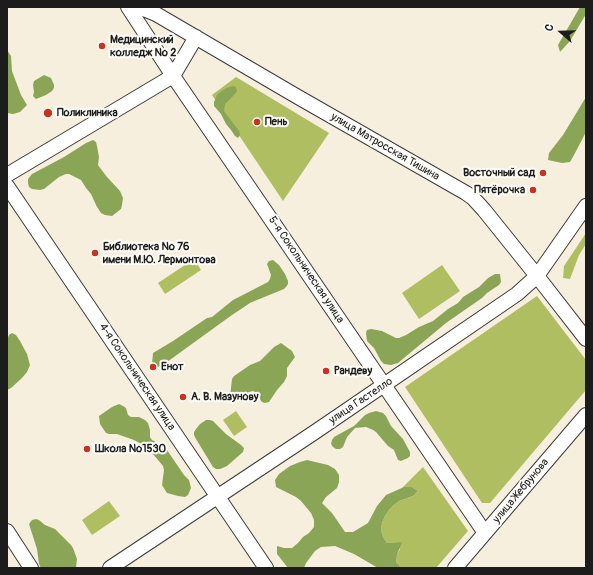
<!DOCTYPE html>
<meta charset="utf-8">
<style>
body{margin:0}
#map{position:relative;width:593px;height:575px;overflow:hidden;background:#f7efde;font-family:Pangolin,sans-serif}
canvas{display:block}
.frame{position:absolute;inset:0;border:8px solid #1c1c1c;pointer-events:none}
.north{position:absolute;left:541px;top:12px;width:40px;height:40px;-webkit-text-stroke:3px #fdfcf7;paint-order:stroke;rotate:290deg;font-size:11px;font-weight:700;line-height:16px;text-align:center;color:#1c1c1c}
.north::after{content:'';display:block;margin:auto;width:14px;height:18px;background:#1c1c1c;clip-path:polygon(50% 0,100% 100%,50% 72%,0 100%)}
</style>
<div id="map">
<canvas width="593" height="575"></canvas>
<div class="frame"></div>
<div class="north">С</div>
</div>
<script>
const c = document.querySelector('canvas').getContext('2d');
c.lineJoin = 'round';
function fill(path, color) {
  c.fillStyle = color;
  c.fill(path, 'evenodd');
}
function shape(rows) {
  const path = new Path2D();
  for (const r of rows) {
    path.moveTo(r[0], r[1]);
    for (let i = 2; i < r.length; i += 2) path.lineTo(r[i], r[i + 1]);
  }
  return path;
}
function stroke(path, color, width, dash) {
  c.strokeStyle = color;
  c.lineWidth = width;
  c.lineCap = dash ? 'butt' : 'round';
  c.setLineDash(dash || []);
  c.stroke(path);
}
function drawText(font, color, halo, rows, align = 'center') {
  c.font = font + ' Pangolin,sans-serif';
  c.lineWidth = 4;
  c.setLineDash([]);
  c.textBaseline = 'middle';
  c.strokeStyle = halo;
  c.fillStyle = color;
  for (const [text, x, y, turn = 0] of rows) {
    c.save();
    c.translate(x, y);
    c.rotate((+turn || 0) * Math.PI / 180);
    c.textAlign = isNaN(turn) ? turn : align;
    if (halo) c.strokeText(text, 0, 0);
    c.fillText(text, 0, 0);
    c.restore();
  }
}
const green = shape([
 [236,77,329,133,283,201,212,95],
 [586,233,586,244,579,255,570,279,563,278,564,266],
 [194,259,201,270,165,294,158,283],
 [442,265,460,291,419,319,402,293],
 [537,296,586,360,586,390,490,503,482,503,405,387],
 [236,411,247,427,234,436,223,420],
 [423,467,468,531,436,568,402,568,396,562,397,555,400,549,394,543,387,543,383,537,381,530,382,523,385,516,389,510,394,505,399,501,413,496,418,491,412,487,402,488],
 [109,501,120,516,92,535,82,520]
]);
const forest = shape([
 [580,7,586,7,586,14,570,41,560,52,558,45],
 [7,50,11,56,12,71,21,95,27,105,20,112,13,114,7,113],
 [44,75,51,78,54,85,54,88,52,91,46,95,36,99,33,96,34,92,33,85,34,81],
 [233,86,236,87,237,91,235,94,225,104,224,111,239,131,240,135,238,138,235,136,231,130,226,124,221,114,214,106,214,102,217,95,219,93,226,88],
 [586,97,586,132,574,155,570,162,562,163,548,160,549,153,563,135],
 [93,140,96,142,97,146,99,157,98,165,107,177,120,191,123,198,122,205,121,209,112,216,105,215,101,213,97,207,91,194,86,188,81,180,69,174,66,174,59,177,44,189,40,190,32,189,29,187,28,183,28,179,32,174,64,157,86,143],
 [273,260,279,265,285,274,288,281,288,284,286,287,284,289,257,300,250,303,232,315,167,362,158,367,154,367,152,364,153,353,173,341,207,318,212,317,233,300,268,282,270,279,271,275,267,264,269,261],
 [495,274,500,274,501,282,499,285,487,293,482,298,446,323,398,363,391,365,384,364,381,361,374,348,367,341,366,333,367,330,371,329,382,331,396,338,399,338,406,335,419,327,433,321,448,309,458,303,463,297,479,287,488,278],
 [12,333,16,335,20,341,27,354,30,365,27,372,22,378,11,388,7,390,7,340,9,335],
 [281,343,292,351,295,357,287,368,287,376,284,382,277,390,269,402,265,403,262,402,256,393,253,391,249,392,240,398,237,399,233,399,230,397,232,379,234,376,250,365,260,361,274,347],
 [119,404,123,406,126,408,128,415,131,417,139,417,145,420,148,423,150,430,150,437,152,440,162,445,167,450,184,475,189,480,191,488,188,495,185,497,178,496,167,493,162,485,164,470,163,466,147,447,134,440,117,434,109,434,106,433,100,424,99,416,112,407],
 [376,411,383,413,386,416,391,426,403,439,410,452,410,456,408,458,401,461,398,460,394,450,388,446,376,432,373,430,366,427,355,428,347,437,343,447,340,449,336,449,333,447,331,444,332,440,334,437,354,426,365,415,369,413],
 [206,420,210,420,213,421,226,434,241,445,244,448,243,452,227,466,220,469,216,469,213,467,196,439,194,435,194,432,196,429,200,424],
 [307,460,328,465,335,469,339,475,339,482,337,488,326,497,322,503,332,513,345,532,353,532,368,523,377,506,386,495,404,487,412,487,418,491,413,496,399,501,394,505,389,510,385,516,382,523,381,530,383,537,387,543,394,543,402,542,397,555,396,562,402,568,378,568,354,554,335,546,321,547,315,551,306,563,304,568,288,568,277,554,277,546,284,548,292,548,298,543,303,537,309,533,314,527,314,520,311,513,301,501,296,497,276,487,275,480,279,474,290,466,300,462],
 [36,519,39,520,45,525,55,529,71,545,73,548,77,559,76,568,41,568,39,564,37,549,29,524,32,520]
]);
const minor = shape([
 [128,7,173,76,485,533],
 [139,7,156,14,298,97,466,193,473,198,484,210,537,276,586,339],
 [7,175,173,76,196,37],
 [7,186,266,568],
 [7,531,31,568],
 [110,568,315,432,517,294,537,276,586,206],
 [455,568,586,415]
]);
const markers = [
 [102,46,4,"#c8321e"],
 [48,113,5,"#c8321e"],
 [257,122,4,"#c8321e"],
 [543,173,4,"#c8321e"],
 [533,190,4,"#c8321e"],
 [95,253,4,"#c8321e"],
 [153,367,4,"#c8321e"],
 [326,371,4,"#c8321e"],
 [183,397,4,"#c8321e"],
 [87,449,4,"#c8321e"]
];
const poiNames = [
 ["Медицинский",110,40],
 ["колледж № 2",110,53],
 ["Поликлиника",57,113],
 ["Пень",265,122],
 ["Восточный сад",535,173,"right"],
 ["Пятёрочка",525,190,"right"],
 ["Библиотека № 76",103,247],
 ["имени М.Ю. Лермонтова",103,260],
 ["Енот",161,367],
 ["Рандеву",334,371],
 ["А. В. Мазунову",191,397],
 ["Школа №1530",95,449]
];
const streetNames = [
 ["улица Матросская Тишина",385,147,30],
 ["5-я Сокольническая улица",306,270,56],
 ["4-я Сокольническая улица",137,377,56],
 ["улица Гастелло",361,401,-34],
 ["улица Жебрунова",521,491,-50]
];
fill(green, '#afbe61');
fill(forest, '#8ba557');
stroke(minor, '#3d3c39', 16);
stroke(minor, '#fff', 14);
for (const [x, y, r, color] of markers) {
  const dot = new Path2D();
  dot.arc(x, y, r, 0, 2 * Math.PI);
  c.fillStyle = color;
  c.fill(dot);
  stroke(dot, '#fdfcf7', 1.5);
}
drawText('bold 11px', '#1c1c1c', '#fdfcf7', poiNames, 'left');
drawText('11px', '#1c1c1c', '#fdfcf7', streetNames);
</script>
